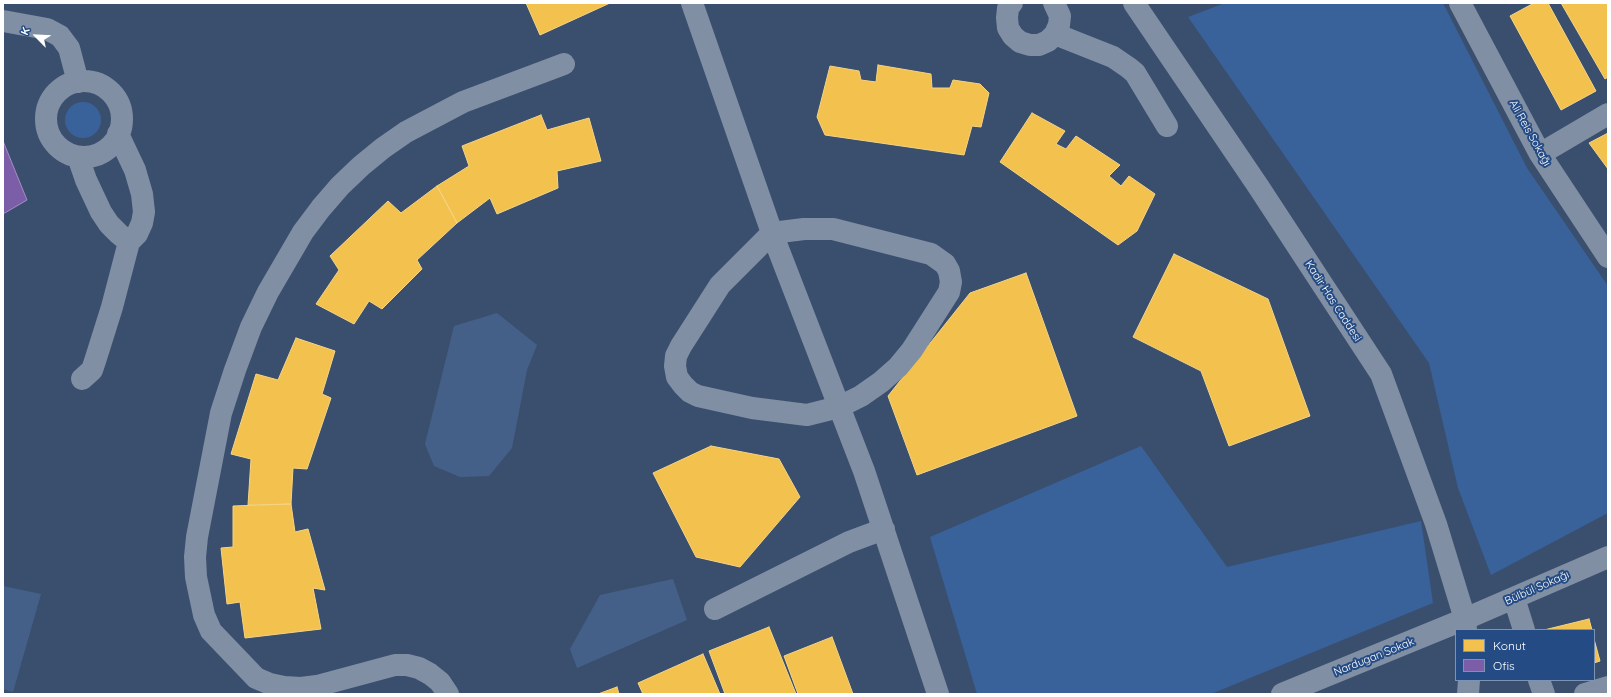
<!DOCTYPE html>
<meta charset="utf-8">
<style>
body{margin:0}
#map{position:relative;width:1611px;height:697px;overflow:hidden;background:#3a4f6e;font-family:Quicksand,sans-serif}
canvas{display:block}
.frame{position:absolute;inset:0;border:4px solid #fff;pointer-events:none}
.legend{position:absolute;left:1455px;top:629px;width:140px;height:52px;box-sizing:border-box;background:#244b84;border:1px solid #7c93b5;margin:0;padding:5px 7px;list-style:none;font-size:12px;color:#fff}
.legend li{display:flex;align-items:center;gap:8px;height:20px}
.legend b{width:20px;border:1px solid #7c93b5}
.north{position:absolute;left:16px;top:16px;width:40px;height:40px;-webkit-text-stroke:3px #244b84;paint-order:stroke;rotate:294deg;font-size:11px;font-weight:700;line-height:16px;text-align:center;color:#fff}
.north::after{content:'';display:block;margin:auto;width:14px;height:18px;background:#fff;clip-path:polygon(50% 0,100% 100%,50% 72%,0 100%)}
</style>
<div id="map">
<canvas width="1611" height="697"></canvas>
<div class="frame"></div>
<ul class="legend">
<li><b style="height:11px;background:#f2c14e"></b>Konut</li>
<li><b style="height:11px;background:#7b5ea7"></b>Ofis</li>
</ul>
<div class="north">K</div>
</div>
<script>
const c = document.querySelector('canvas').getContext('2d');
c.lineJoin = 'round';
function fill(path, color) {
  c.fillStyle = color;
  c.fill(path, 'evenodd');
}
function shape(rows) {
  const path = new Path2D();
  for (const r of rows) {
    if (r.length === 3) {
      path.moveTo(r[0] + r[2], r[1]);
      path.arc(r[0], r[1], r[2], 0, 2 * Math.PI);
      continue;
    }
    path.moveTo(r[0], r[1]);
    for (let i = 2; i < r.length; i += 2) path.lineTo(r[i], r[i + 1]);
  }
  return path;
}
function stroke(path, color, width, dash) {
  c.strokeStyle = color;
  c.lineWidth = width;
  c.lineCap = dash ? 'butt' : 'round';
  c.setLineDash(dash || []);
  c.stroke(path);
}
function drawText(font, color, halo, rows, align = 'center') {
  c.font = font + ' Quicksand,sans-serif';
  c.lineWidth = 4;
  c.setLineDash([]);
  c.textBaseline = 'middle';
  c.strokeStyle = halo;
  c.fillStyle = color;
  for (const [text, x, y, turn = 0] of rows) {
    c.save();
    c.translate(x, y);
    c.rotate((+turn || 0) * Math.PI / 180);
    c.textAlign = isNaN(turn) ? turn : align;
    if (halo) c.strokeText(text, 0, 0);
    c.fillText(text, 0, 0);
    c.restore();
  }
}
const green = shape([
 [1225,3,1443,3,1527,168,1608,286,1608,513,1491,575,1458,488,1429,363,1188,17],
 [83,120,18],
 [1141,446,1227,567,1421,521,1433,603,1211,694,977,694,930,537]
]);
const water = shape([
 [497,313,537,345,527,370,512,448,489,476,460,477,434,466,425,444,454,326],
 [673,579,687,620,577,668,570,649,600,595],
 [3,586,41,594,13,692,3,689]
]);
const homes = shape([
 [526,3,610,3,540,35,526,3],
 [1534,3,1548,3,1596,91,1561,110,1510,16,1534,3],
 [1561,3,1608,3,1608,77,1605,79,1561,3],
 [878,65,931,74,932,88,950,88,953,80,980,84,989,93,981,127,972,126,964,155,825,135,817,117,830,66,859,71,861,80,876,82,878,65],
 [1032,113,1065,131,1056,144,1066,149,1076,136,1120,165,1109,176,1121,186,1129,176,1155,194,1137,231,1118,245,1000,162,1032,113],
 [541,115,547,130,589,118,601,161,557,171,558,188,497,214,490,198,457,223,437,186,469,166,462,146,541,115],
 [1608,133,1608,169,1589,143,1608,133],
 [437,186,457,223,417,260,422,269,382,309,369,301,354,324,316,304,339,270,330,256,388,201,401,213,437,186],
 [1174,254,1268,299,1310,416,1229,446,1201,371,1133,337,1174,254],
 [1026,273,1077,416,917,475,888,396,970,293,1026,273],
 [296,338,335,351,322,394,331,398,307,469,293,468,291,504,248,505,251,459,231,454,256,374,278,380,296,338],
 [711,446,779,459,800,497,740,567,696,557,653,473,711,446],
 [291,504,295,532,308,529,325,590,313,588,321,629,245,638,240,602,227,604,221,548,233,547,233,506,291,504],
 [1589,619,1592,630,1544,630,1589,619],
 [769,627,796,694,725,694,709,651,769,627],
 [832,637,853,694,798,694,784,656,832,637],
 [1594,639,1600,661,1594,663,1594,639],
 [703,654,720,694,643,694,638,683,703,654],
 [617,687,619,694,598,694,617,687]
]);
const offices = shape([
 [3,141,27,200,3,214,3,141]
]);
const minor = shape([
 [692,3,772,233,864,471,938,694],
 [1012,3,1008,8,1007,18,1008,28,1013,36,1020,42,1030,45,1039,45,1048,41,1055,34,1059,25,1060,16,1054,3],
 [1134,3,1258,186,1381,374,1436,524,1465,619,1466,630],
 [1460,3,1540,154,1608,257],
 [3,21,47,29,60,36,69,48,78,82],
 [1055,34,1113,57,1129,68,1135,73,1167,126],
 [84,119,38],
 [1540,154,1608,114],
 [78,157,86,180,101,212,109,224,119,234,129,242],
 [804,229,833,229,931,254,945,264,949,271,951,282,949,292,912,350,898,367,881,382,861,396,839,407,807,415,752,408,698,396,690,392,683,385,677,377,675,366,676,356,681,346,720,285,772,233,804,229],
 [82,379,92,370,96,358,112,307,129,242,137,234,142,223,144,212,142,194,135,170,118,134],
 [1514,598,1524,630],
 [715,609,849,542,884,529],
 [1539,680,1544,694],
 [448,694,440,682,430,674,419,668,407,665,395,665,317,686,301,688,284,687,270,684,256,678,211,631,204,615,196,577,195,557,197,537,221,413,235,370,251,327,268,292,303,232,321,208,340,186,361,166,383,148,406,132,463,102,564,64],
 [1282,694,1465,619,1608,557],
 [1468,694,1469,680],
 [1585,694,1608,687]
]);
const streetNames = [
 ["Ali Reis Sokağı",1530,133,61],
 ["Kadir Has Caddesi",1333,301,57],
 ["Bülbül Sokağı",1537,588,-24],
 ["Nardugan Sokak",1374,657,-22]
];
fill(green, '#39619a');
fill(water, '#456088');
fill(homes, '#f2c14e');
stroke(homes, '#f6d483', 1);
fill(offices, '#7b5ea7');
stroke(offices, '#a38ec1', 1);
stroke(minor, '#818fa4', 22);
drawText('11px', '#fff', '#244b84', streetNames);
</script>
